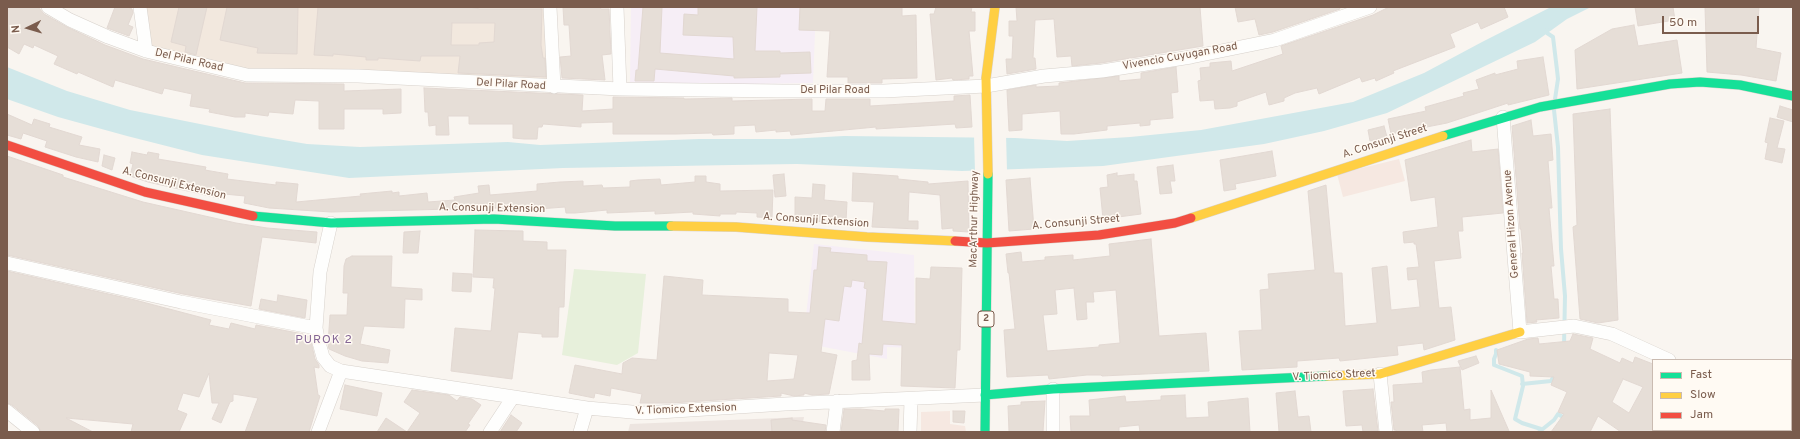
<!DOCTYPE html>
<style>
body{margin:0}
#map{position:relative;width:1800px;height:439px;overflow:hidden;background:#f9f5f0;font-family:Overpass,sans-serif}
canvas{display:block}
.frame{position:absolute;inset:0;border:8px solid #7a5c4d;pointer-events:none}
.legend{position:absolute;left:1652px;top:359px;width:140px;height:72px;box-sizing:border-box;background:#fffaf3;border:1px solid #cabbb1;margin:0;padding:5px 7px;list-style:none;font-size:12px;color:#7a5c4d}
.legend li{display:flex;align-items:center;gap:8px;height:20px}
.legend b{width:20px;border:1px solid #cabbb1}
.north{position:absolute;left:8px;top:8px;width:40px;height:40px;-webkit-text-stroke:3px #fffaf3;paint-order:stroke;rotate:265deg;font-size:11px;font-weight:700;line-height:16px;text-align:center;color:#7a5c4d}
.north::after{content:'';display:block;margin:auto;width:14px;height:18px;background:#7a5c4d;clip-path:polygon(50% 0,100% 100%,50% 72%,0 100%)}
.scale{position:absolute;left:1662px;top:16px;width:97px;height:18px;box-sizing:border-box;border:2px solid #7a5c4d;border-top:0;padding-left:5px;font-size:12px;line-height:14px;white-space:nowrap;color:#7a5c4d;-webkit-text-stroke:3px #fffaf3;paint-order:stroke}
</style>
<div id="map">
<canvas width="1800" height="439"></canvas>
<div class="frame"></div>
<ul class="legend">
<li><b style="height:5px;background:#16e098"></b>Fast</li>
<li><b style="height:5px;background:#ffcf43"></b>Slow</li>
<li><b style="height:5px;background:#f24e42"></b>Jam</li>
</ul>
<div class="north">N</div>
<div class="scale">50 m</div>
</div>
<script>
const c = document.querySelector('canvas').getContext('2d');
c.lineJoin = 'round';
function fill(path, color) {
  c.fillStyle = color;
  c.fill(path, 'evenodd');
}
function shape(rows) {
  const path = new Path2D();
  for (const r of rows) {
    path.moveTo(r[0], r[1]);
    for (let i = 2; i < r.length; i += 2) path.lineTo(r[i], r[i + 1]);
  }
  return path;
}
function stroke(path, color, width, dash) {
  c.strokeStyle = color;
  c.lineWidth = width;
  c.lineCap = dash ? 'butt' : 'round';
  c.setLineDash(dash || []);
  c.stroke(path);
}
function drawText(font, color, halo, rows, align = 'center') {
  c.font = font + ' Overpass,sans-serif';
  c.lineWidth = 3;
  c.setLineDash([]);
  c.textBaseline = 'middle';
  c.strokeStyle = halo;
  c.fillStyle = color;
  for (const [text, x, y, turn = 0] of rows) {
    c.save();
    c.translate(x, y);
    c.rotate((+turn || 0) * Math.PI / 180);
    c.textAlign = isNaN(turn) ? turn : align;
    if (halo) c.strokeText(text, 0, 0);
    c.fillText(text, 0, 0);
    c.restore();
  }
}
const residential = shape([
 [144,7,546,7,548,86,252,70,151,49]
]);
const commercial = shape([
 [1399,159,1405,181,1343,197,1337,174],
 [950,411,950,424,965,426,966,432,921,432,921,412]
]);
const industrial = shape([
 [804,417,801,432,628,432,630,424]
]);
const education = shape([
 [631,7,816,7,813,83,630,86],
 [814,244,914,255,915,348,887,347,887,359,803,343]
]);
const green = shape([
 [574,269,646,274,638,353,617,365,562,355]
]);
const water = shape([
 [1551,7,1591,7,1567,19,1535,42,1387,113,1324,131,1264,144,1103,166,962,171,797,164,733,165,563,168,349,178,202,155,127,136,58,117,7,99,7,67,67,91,130,110,260,136,307,144,360,147,508,142,540,145,699,139,788,139,844,136,1015,138,1067,141,1130,137,1201,130,1353,102,1424,73,1482,42]
]);
const pier = shape([
 [974,135,1006,135,1007,171,975,172]
]);
const stream = shape([
 [1547,29,1547,33,1553,37,1557,70,1558,79,1555,99],
 [1554,110,1558,147,1561,249,1565,296,1564,346],
 [1496,350,1496,354,1494,359,1494,365,1522,376,1523,386,1515,419,1522,423,1541,429],
 [1522,384,1551,381,1555,374],
 [1539,432,1554,420,1558,414,1566,419]
]);
const building = shape([
 [7,7,38,7,44,14,67,27,105,45,143,59,245,83,344,84,344,91,401,89,401,113,383,114,383,109,344,109,344,129,319,129,319,101,295,100,293,114,269,112,268,116,245,113,245,117,235,117,209,112,210,109,190,106,192,94,164,88,162,94,115,80,113,87,78,72,77,74,54,64,58,56,34,45,33,48,24,44,19,54,7,47,7,7],
 [115,7,128,7,132,9,133,13,128,25,133,27,129,36,107,28,115,7],
 [179,7,207,7,196,55,185,52,186,46,171,42,179,7],
 [227,7,298,7,297,54,257,53,258,48,220,40,227,7],
 [318,7,469,7,480,9,542,9,541,45,543,58,545,58,546,77,458,73,460,56,421,56,420,61,378,58,378,60,366,60,366,57,333,54,333,56,314,55,318,7],
 [452,23,495,23,494,42,479,43,479,45,451,45,452,23],
 [563,7,600,7,601,9,609,9,611,54,602,55,605,80,562,78,560,57,571,56,569,25,564,25,563,7],
 [643,7,662,7,660,53,734,59,733,37,683,35,684,14,698,15,698,7,757,7,755,51,780,51,780,53,810,52,811,73,780,74,780,77,734,78,734,76,655,69,654,81,635,81,636,70,638,70,643,7],
 [800,7,902,7,902,16,916,15,917,78,882,79,882,83,848,83,848,77,827,77,830,31,799,30,800,7],
 [936,7,972,7,971,12,975,12,975,31,969,31,973,76,969,76,969,79,953,80,952,78,936,80,930,14,934,14,936,7],
 [1016,7,1200,7,1203,46,1101,63,1072,66,1071,56,1057,57,1054,19,1035,20,1033,58,1035,58,1036,69,1007,74,1006,59,1012,59,1013,36,1009,36,1009,21,1017,21,1016,7],
 [1235,7,1339,7,1340,9,1273,32,1259,35,1255,19,1238,22,1235,7],
 [1389,7,1504,7,1508,17,1481,29,1478,22,1450,34,1455,47,1393,71,1394,73,1376,81,1375,78,1362,82,1360,77,1319,94,1317,88,1295,93,1284,98,1284,101,1269,105,1266,92,1237,102,1237,106,1230,108,1215,109,1214,100,1200,101,1198,81,1201,80,1200,68,1210,67,1210,63,1231,61,1232,71,1283,54,1281,46,1373,15,1389,7],
 [1635,7,1673,7,1675,20,1638,26,1635,7],
 [1705,7,1759,7,1756,48,1781,53,1776,81,1741,75,1707,72,1705,7],
 [1634,25,1638,46,1677,40,1682,73,1577,89,1575,50,1612,29,1634,25],
 [1543,57,1549,95,1508,105,1508,103,1447,123,1391,134,1388,119,1426,111,1425,107,1464,96,1463,93,1479,89,1476,80,1495,73,1495,75,1518,69,1517,61,1543,57],
 [1176,67,1178,92,1171,93,1173,118,1150,120,1150,125,1140,126,1140,123,1107,126,1107,130,1074,134,1061,134,1060,111,1022,114,1022,130,1009,131,1007,90,1036,85,1036,87,1059,86,1059,83,1119,76,1119,81,1141,79,1141,73,1176,67],
 [424,88,583,95,582,111,613,109,613,97,684,98,684,99,732,98,732,101,812,99,812,111,825,111,826,99,870,99,870,106,954,101,954,96,970,95,972,127,956,128,955,124,876,129,876,127,791,135,790,131,776,132,776,130,756,132,755,125,734,126,734,134,713,135,712,133,676,134,613,134,613,122,581,123,581,127,543,124,542,127,538,127,537,139,524,139,513,138,513,124,469,124,469,116,448,116,449,135,436,135,436,125,429,126,428,112,425,112,424,88],
 [1780,106,1793,110,1793,122,1777,117,1780,106],
 [1610,109,1618,320,1598,323,1580,319,1573,227,1577,225,1573,114,1610,109],
 [7,114,32,125,34,119,50,124,49,127,82,137,79,145,100,149,98,162,76,157,45,147,47,141,23,133,21,139,7,135,7,114],
 [1770,118,1784,121,1777,148,1785,149,1782,163,1765,159,1768,143,1765,142,1770,118],
 [1531,120,1533,136,1551,134,1553,160,1548,161,1552,208,1549,208,1554,266,1551,266,1554,299,1558,299,1559,318,1536,320,1537,322,1527,323,1522,253,1523,253,1521,229,1520,229,1512,126,1531,120],
 [1384,126,1387,137,1370,141,1368,130,1384,126],
 [1471,140,1472,152,1498,149,1503,213,1462,217,1463,231,1458,231,1461,258,1434,261,1439,308,1451,307,1455,340,1424,350,1423,343,1397,346,1398,355,1340,361,1339,358,1297,361,1297,367,1242,370,1239,331,1262,330,1260,290,1269,289,1268,274,1315,270,1308,191,1326,185,1334,273,1342,273,1345,326,1377,323,1372,268,1387,266,1391,310,1420,307,1417,279,1408,280,1407,268,1419,267,1416,244,1414,244,1414,242,1404,243,1403,232,1438,227,1435,197,1411,201,1405,160,1471,140],
 [1272,151,1276,176,1235,184,1236,189,1224,191,1220,160,1272,151],
 [132,152,147,155,148,152,159,154,158,159,206,167,205,170,228,174,227,179,276,185,276,182,298,184,296,202,361,196,360,194,392,191,392,193,399,192,399,196,427,193,428,202,455,200,454,197,479,193,478,186,489,185,490,195,537,191,537,184,560,182,583,181,583,186,602,185,603,188,630,187,630,181,638,180,660,179,661,185,695,182,695,176,706,176,706,182,720,184,720,191,773,190,772,218,757,217,757,213,736,212,736,214,720,214,720,216,693,214,693,212,655,214,655,211,607,213,607,210,575,213,566,213,565,207,525,210,494,208,331,212,269,208,244,203,245,196,224,194,223,199,148,182,130,176,133,164,130,163,132,152],
 [104,155,115,158,112,170,102,166,104,155],
 [7,156,63,175,63,177,143,202,236,223,267,228,317,232,316,243,262,237,251,306,183,294,7,255,7,156],
 [1173,165,1175,181,1170,181,1172,193,1160,194,1157,167,1173,165],
 [853,173,898,176,898,179,928,182,928,184,968,181,969,232,953,231,953,228,942,229,940,195,909,192,908,221,918,221,918,229,872,227,874,202,852,201,853,173],
 [1117,173,1117,176,1134,174,1134,181,1137,181,1141,214,1103,219,1100,188,1108,187,1107,175,1117,173],
 [784,174,786,196,775,197,773,175,784,174],
 [1030,178,1034,229,1009,231,1006,180,1030,178],
 [813,184,825,185,824,200,847,202,846,222,795,221,795,197,812,198,813,184],
 [475,230,523,231,523,241,547,242,547,250,566,250,564,307,559,307,558,337,542,337,542,334,518,332,512,379,451,371,455,328,491,331,495,288,493,288,494,278,473,277,475,230],
 [420,231,418,253,403,253,404,232,420,231],
 [1151,239,1159,336,1206,333,1209,371,1102,376,1101,375,1087,375,1049,379,1048,375,1007,377,1004,330,1015,329,1009,273,1008,273,1006,254,1021,252,1022,262,1045,260,1045,257,1073,255,1073,260,1110,256,1109,244,1151,239],
 [1074,288,1077,320,1087,319,1086,302,1094,302,1093,292,1116,290,1120,343,1099,345,1099,347,1047,351,1043,315,1057,314,1055,290,1074,288],
 [819,247,831,248,830,252,867,255,867,261,887,262,882,321,916,324,916,278,930,279,931,267,962,268,960,350,957,350,955,388,901,386,902,345,883,344,882,355,869,354,870,380,852,380,852,361,857,360,859,343,862,344,867,289,864,288,865,282,852,280,851,287,844,286,839,321,825,319,821,352,837,355,829,394,812,395,804,393,804,395,794,396,781,393,781,396,671,403,640,403,642,394,611,388,610,396,595,393,594,398,569,393,575,365,622,374,623,363,632,358,657,360,664,276,703,280,702,295,788,299,788,312,810,313,814,270,817,270,819,247],
 [769,353,798,355,794,379,767,381,769,353],
 [352,256,392,256,391,287,422,289,422,300,405,299,404,328,364,326,360,344,390,350,388,363,362,361,345,356,329,349,328,344,330,315,347,315,348,293,343,293,344,266,346,259,352,256],
 [7,271,135,300,211,320,209,325,229,329,231,323,255,329,256,325,303,334,303,335,310,337,315,359,319,365,319,368,314,367,318,395,320,396,309,432,245,432,258,398,233,394,233,401,230,402,221,423,212,419,219,403,212,403,209,373,199,397,183,393,177,410,187,414,179,432,131,432,133,424,66,418,93,432,41,432,38,426,12,405,7,403,7,271],
 [453,273,472,274,471,292,452,291,453,273],
 [278,295,307,300,305,318,259,309,261,299,277,302,278,295],
 [1573,334,1593,338,1590,349,1620,363,1622,358,1633,363,1635,357,1653,364,1653,432,1621,432,1598,416,1590,432,1551,432,1564,414,1558,412,1567,392,1551,385,1554,377,1530,376,1530,372,1499,364,1497,350,1528,339,1538,338,1539,344,1570,341,1573,334],
 [1623,379,1643,387,1629,413,1612,402,1623,379],
 [1476,356,1479,363,1462,370,1458,361,1476,356],
 [1460,367,1464,410,1470,409,1470,420,1491,418,1491,390,1509,431,1447,432,1446,423,1422,425,1423,432,1396,432,1396,430,1394,430,1391,402,1394,402,1393,385,1423,383,1422,372,1431,370,1460,367],
 [345,385,382,393,377,416,340,409,345,385],
 [1373,389,1378,431,1363,432,1362,425,1346,426,1343,391,1373,389],
 [412,390,449,395,457,401,460,397,472,399,481,405,468,424,470,425,465,432,377,432,386,418,407,432,420,413,404,402,412,390],
 [1295,391,1298,417,1309,416,1311,432,1279,432,1276,393,1295,391],
 [1185,395,1186,418,1209,417,1208,402,1248,398,1250,432,1140,432,1139,425,1119,427,1119,432,1071,432,1070,416,1090,416,1089,400,1125,396,1126,402,1161,400,1161,396,1185,395],
 [1045,401,1043,432,1009,432,1008,406,1021,405,1021,402,1045,401],
 [844,409,860,409,885,411,885,409,899,409,898,432,841,432,844,409],
 [953,411,965,411,964,423,953,422,953,411],
 [511,415,522,423,516,432,500,432,511,415],
 [792,418,792,420,826,425,825,432,772,432,771,420,792,418]
]);
const street = shape([
 [48,7,70,20,108,37,146,51,247,75,358,76,620,89,783,91,884,91,986,86,1044,76,1102,71,1191,57,1275,40,1370,7],
 [140,7,146,51],
 [550,7,554,87],
 [617,7,620,89],
 [1503,117,1520,332,1574,326,1612,334,1669,360],
 [331,223,320,272,316,328,318,339,323,357,330,366,341,371,587,408,643,413,785,404,985,395],
 [7,263,181,302,316,328],
 [1380,374,1386,432],
 [1053,389,1053,432],
 [1791,392,1793,389],
 [7,411,33,432],
 [1791,427,1793,428],
 [318,432,341,371],
 [490,432,513,397],
 [580,432,587,408],
 [833,432,837,401],
 [910,432,911,400],
 [1673,432,1674,430]
]);
const fast = shape([
 [1443,136,1540,107,1670,84,1700,82,1740,85,1793,96],
 [253,216,331,223,494,219,615,226,671,226],
 [985,395,1053,389,1327,376],
 [985,432,988,174]
]);
const slow = shape([
 [988,174,986,78,995,7],
 [1191,218,1443,136],
 [671,226,736,227,867,237,955,241],
 [1327,376,1380,374,1520,332]
]);
const jam = shape([
 [7,145,145,192,253,216],
 [955,241,987,243,1099,235,1175,223,1191,218]
]);
const shields = [
 [986,319,16]
];
const shieldNames = [
 ["2",986,319]
];
const streetNames = [
 ["Vivencio Cuyugan Road",1180,57,-10],
 ["Del Pilar Road",189,61,13],
 ["Del Pilar Road",511,85,3],
 ["Del Pilar Road",835,91],
 ["A. Consunji Street",1385,142,-18],
 ["A. Consunji Extension",174,184,14],
 ["A. Consunji Extension",492,209,1],
 ["MacArthur Highway",975,219,-89],
 ["A. Consunji Extension",816,221,4],
 ["A. Consunji Street",1076,223,-5],
 ["General Hizon Avenue",1512,224,-94],
 ["V. Tiomico Street",1334,376,-3],
 ["V. Tiomico Extension",686,410,-2]
];
const neighbourhoodNames = [
 ["PUROK 2",324,341]
];
fill(residential, '#f2e8de');
fill(commercial, '#f6e8e1');
fill(industrial, '#ede5e0');
fill(education, '#f6eef6');
fill(green, '#e7f0db');
fill(water, '#d0e8ea');
fill(pier, '#f9f5f0');
stroke(stream, '#d0e8ea', 4);
fill(building, '#e6ded7');
stroke(building, '#e2d8d2', 1);
stroke(street, '#d7d1cb', 14);
stroke(fast, '#d9d2cb', 10);
stroke(slow, '#d9d2cb', 10);
stroke(jam, '#d9d2cb', 10);
stroke(street, '#fefefd', 13);
stroke(fast, '#16e098', 9);
stroke(slow, '#ffcf43', 9);
stroke(jam, '#f24e42', 9);
for (const [x, y, w] of shields) {
  const box = new Path2D();
  box.roundRect(x - w / 2, y - 8, w, 16, 3);
  c.fillStyle = '#fffaf3';
  c.fill(box);
  stroke(box, '#7a5c4d', 1);
}
drawText('bold 10px', '#7a5c4d', null, shieldNames);
drawText('11px', '#7a5c4d', '#fffaf3', streetNames);
c.letterSpacing = '1px';
drawText('12px', '#846695', '#fffaf3', neighbourhoodNames);
c.letterSpacing = '0px';
</script>
